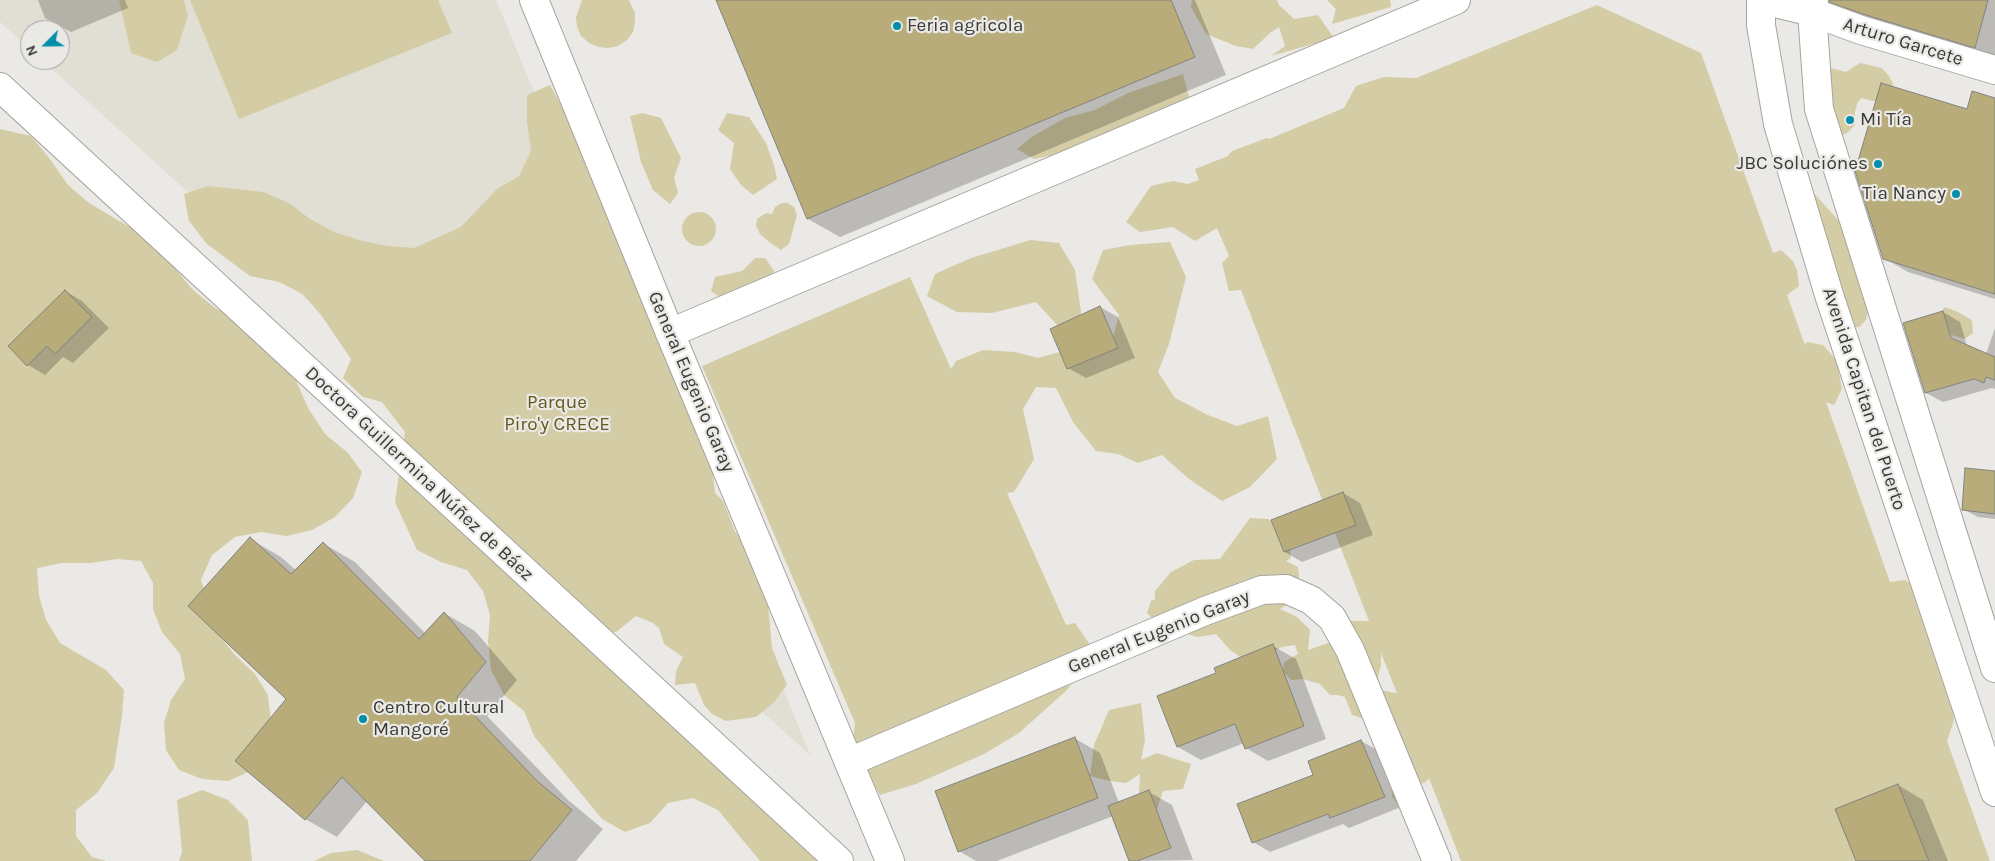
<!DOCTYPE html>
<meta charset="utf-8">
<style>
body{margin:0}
#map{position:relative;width:1995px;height:861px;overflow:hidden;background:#eae9e5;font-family:Karla,sans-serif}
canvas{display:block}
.north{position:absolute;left:20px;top:20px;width:50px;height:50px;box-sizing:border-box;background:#eae9e5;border:1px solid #a3a39f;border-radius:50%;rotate:247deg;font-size:14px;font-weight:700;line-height:20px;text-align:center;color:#393937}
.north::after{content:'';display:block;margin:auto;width:18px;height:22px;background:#028dab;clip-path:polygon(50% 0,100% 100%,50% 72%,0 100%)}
</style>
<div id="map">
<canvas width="1995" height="861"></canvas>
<div class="north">N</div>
</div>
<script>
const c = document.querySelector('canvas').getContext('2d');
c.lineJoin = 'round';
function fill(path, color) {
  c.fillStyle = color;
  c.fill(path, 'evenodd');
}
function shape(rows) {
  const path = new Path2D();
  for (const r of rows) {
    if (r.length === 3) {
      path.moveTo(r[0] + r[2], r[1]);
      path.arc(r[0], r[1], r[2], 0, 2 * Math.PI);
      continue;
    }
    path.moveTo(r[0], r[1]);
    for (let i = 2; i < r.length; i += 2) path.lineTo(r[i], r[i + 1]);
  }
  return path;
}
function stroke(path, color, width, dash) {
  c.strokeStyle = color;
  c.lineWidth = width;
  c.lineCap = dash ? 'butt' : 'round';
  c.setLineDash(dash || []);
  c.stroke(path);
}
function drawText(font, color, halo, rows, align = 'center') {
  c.font = font + ' Karla,sans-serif';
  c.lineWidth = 4.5;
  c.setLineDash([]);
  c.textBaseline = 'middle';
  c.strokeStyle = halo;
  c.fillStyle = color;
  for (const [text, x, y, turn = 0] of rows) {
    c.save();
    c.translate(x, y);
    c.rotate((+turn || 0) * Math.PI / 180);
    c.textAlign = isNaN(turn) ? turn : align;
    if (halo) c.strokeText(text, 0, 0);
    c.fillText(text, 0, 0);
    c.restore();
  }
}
const built = shape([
 [0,0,496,0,811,756,42,60,60,60,60,30,30,30,30,49,0,22]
]);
const green = shape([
 [119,0,184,0,188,16,177,50,157,62,131,53],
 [190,0,438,0,452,33,239,119],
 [582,0,629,0,635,13,635,22,633,32,627,40,618,46,608,48,598,47,589,43,581,36,577,27,576,17],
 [1192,0,1277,0,1279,5,1294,19,1318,15,1334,38,1271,56,1285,46,1279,27,1270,33,1253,49,1236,46,1206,34,1191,7],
 [1327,0,1390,0,1391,7,1332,24,1336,9],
 [1597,5,1701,53,1773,253,1781,250,1793,261,1797,270,1799,286,1787,295,1805,345,1807,342,1823,345,1837,361,1842,389,1834,405,1826,402,1890,582,1905,580,1925,593,1948,668,1954,720,1947,741,1990,861,1461,861,1429,778,1426,782,1417,785,1428,802,1406,814,1392,797,1390,766,1365,719,1352,715,1345,697,1338,695,1330,695,1320,684,1303,679,1291,680,1283,671,1284,662,1298,654,1295,645,1282,647,1264,657,1245,660,1230,650,1216,634,1198,637,1187,634,1185,625,1168,633,1147,613,1151,601,1155,599,1155,591,1171,572,1194,560,1220,559,1250,518,1268,519,1288,532,1291,558,1286,561,1298,567,1300,588,1290,603,1280,609,1297,617,1310,630,1308,650,1331,642,1347,621,1369,621,1241,290,1229,291,1222,263,1229,256,1217,228,1195,241,1173,227,1140,232,1126,222,1151,186,1173,181,1188,184,1199,180,1195,169,1228,156,1232,151,1267,138,1269,139,1344,108,1356,86,1384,77,1416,78],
 [1381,653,1397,693,1396,693,1375,689,1381,665],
 [1860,63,1882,68,1889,76,1893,84,1890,93,1884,99,1873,101,1861,98,1857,104,1855,112,1855,125,1847,133,1838,136,1822,79,1827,67,1846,72],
 [1183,74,1189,97,1164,112,1068,152,1034,159,1017,149,1033,136,1065,118,1095,110,1128,93],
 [550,85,563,109,578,129,714,450,713,475,715,493,723,501,735,532,748,543,767,593,772,648,787,685,774,702,756,717,726,721,712,714,704,705,695,683,675,685,676,671,683,657,664,644,659,628,653,623,636,616,616,632,606,633,833,861,760,861,718,810,693,798,668,803,650,823,625,832,602,819,534,736,524,711,504,695,491,670,488,641,490,615,483,591,467,570,441,562,417,550,395,502,405,432,382,402,363,397,343,378,351,359,321,315,303,294,279,282,250,276,207,244,189,221,184,194,208,186,263,192,289,203,310,219,334,232,359,240,387,246,414,248,461,227,497,189,519,176,531,151,527,122,527,95],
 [642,113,661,118,681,158,674,178,678,193,670,204,653,190,641,162,630,116],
 [727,113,749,117,766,143,774,165,777,179,753,195,741,185,730,169,734,143,718,130],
 [0,129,31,136,50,159,68,185,89,203,136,231,157,247,193,290,215,308,239,321,281,357,296,380,308,408,325,434,347,452,362,472,353,498,335,517,312,530,286,536,261,532,235,537,212,555,201,580,217,632,235,655,255,674,268,695,271,723,253,770,228,781,202,779,179,770,166,750,164,723,171,700,185,679,180,654,162,632,153,609,153,583,141,561,117,559,91,563,62,563,37,568,39,596,46,620,60,643,106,670,124,690,122,716,114,768,97,793,76,810,76,836,92,857,106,861,0,861],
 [1808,187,1850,233,1870,302,1866,320,1859,327,1846,328],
 [782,203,787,203,794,207,797,215,789,244,781,250,769,242,760,234,756,226,757,219,766,213,772,214,775,207],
 [699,229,17],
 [1031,240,1059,243,1075,270,1081,312,1077,345,1112,341,1119,315,1092,279,1103,250,1130,245,1170,242,1186,277,1169,344,1158,372,1175,398,1208,415,1237,426,1268,416,1277,459,1250,487,1222,501,1189,479,1162,455,1138,463,1118,454,1096,451,1073,422,1056,388,1036,387,1023,409,1034,459,1014,492,1007,493,1066,625,1075,623,1091,646,1082,670,1067,690,1019,733,984,754,916,784,880,795,852,750,855,723,702,366,910,277,951,369,956,361,983,350,1015,352,1038,358,1060,352,1058,326,1036,302,992,313,957,312,927,296,935,274,971,258],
 [755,258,765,258,774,271,769,281,723,299,711,291,715,277,742,271],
 [1944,307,1956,311,1972,320,1973,333,1965,339,1945,333,1941,321],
 [1141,703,1145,740,1141,760,1157,753,1191,764,1183,789,1163,791,1157,809,1139,794,1140,774,1126,783,1110,781,1090,776,1094,745,1109,710],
 [202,790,228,800,248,820,252,861,179,861,182,852,177,800],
 [357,850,384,861,314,861,331,853]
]);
const shadow = shape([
 [38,0,125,0,128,8,71,32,45,18],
 [717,0,1195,0,1226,75,840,237,808,219],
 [1841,0,1995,0,1995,62,1871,23,1839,4],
 [1995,99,1995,299,1908,272,1884,258,1968,111],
 [65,291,82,301,109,328,73,363,63,357,45,375,28,365],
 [1100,307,1118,317,1135,358,1086,378,1068,368],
 [1943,312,1960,322,1967,346,1986,354,1995,328,1995,389,1992,388,1943,402,1926,393],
 [1995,472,1995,519,1978,517,1963,509],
 [1343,493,1360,503,1373,535,1302,562,1285,552],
 [250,539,281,557,297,571,324,544,355,562,426,634,444,613,475,631,517,680,487,716,568,800,603,829,576,861,427,861,367,801,337,837,305,819,288,699],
 [1273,646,1296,659,1326,739,1268,761,1246,748,1244,743,1201,760,1178,747,1217,674],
 [1074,738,1100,753,1119,803,1149,792,1172,805,1193,860,1130,861,1113,816,997,861,976,861,959,851],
 [1361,741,1379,751,1401,807,1349,828,1343,824,1270,852,1253,842,1315,775],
 [1898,785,1923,800,1948,861,1857,861]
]);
const building = shape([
 [716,0,1171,0,1195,57,807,219,716,0],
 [1829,0,1988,0,1975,48,1866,15,1829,2,1829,0],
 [1881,83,1967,109,1972,91,1995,98,1995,294,1883,259,1855,171,1881,83],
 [65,290,92,317,55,354,47,346,27,366,8,346,65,290],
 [1100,306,1118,348,1067,369,1050,329,1100,306],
 [1943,311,1951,338,1995,357,1995,380,1986,377,1984,383,1974,379,1925,393,1903,323,1943,311],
 [1965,468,1995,471,1995,514,1962,510,1965,468],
 [1343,492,1356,525,1284,552,1271,520,1343,492],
 [250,537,291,574,323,542,419,639,444,612,486,662,457,697,537,781,572,810,530,861,425,861,342,777,305,820,235,761,286,699,188,606,250,537],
 [1273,644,1304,726,1245,749,1235,724,1177,747,1157,696,1216,673,1214,668,1273,644],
 [1075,737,1098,798,958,852,935,791,1075,737],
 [1361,740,1385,797,1330,818,1328,814,1252,843,1237,804,1313,775,1308,761,1361,740],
 [1898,784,1929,861,1856,861,1835,809,1898,784],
 [1149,790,1171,848,1137,861,1129,861,1108,806,1149,790]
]);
const street = shape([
 [1762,0,1812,12,1861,30,1995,70],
 [670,333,1456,0],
 [849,762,1205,611,1262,590,1286,589,1311,600,1332,618,1350,650,1437,861]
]);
const secondary = shape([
 [534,0,670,333,890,861],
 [1761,0,1761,25,1778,124,1830,298,1995,792],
 [1814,0,1812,12,1819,109,1995,668],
 [0,87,839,861]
]);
const markers = [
 [897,26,5,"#028dab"],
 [1850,120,5,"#028dab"],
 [1878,164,5,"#028dab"],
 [1956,194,5,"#028dab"],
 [363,719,5,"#028dab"]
];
const poiNames = [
 ["Feria agricola",907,26],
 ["Mi Tía",1860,120],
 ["JBC Soluciónes",1868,164,"right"],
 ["Tia Nancy",1946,194,"right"],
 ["Centro Cultural",373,708],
 ["Mangoré",373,730]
];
const streetNames = [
 ["Arturo Garcete",1903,42,17],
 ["General Eugenio Garay",691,382,67],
 ["Avenida Capitan del Puerto",1864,399,72],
 ["Doctora Guillermina Núñez de Báez",419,474,43],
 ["General Eugenio Garay",1159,632,-22]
];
const parkNames = [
 ["Parque",557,403],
 ["Piro'y CRECE",557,425]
];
fill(built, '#e1dfd3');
fill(green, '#d4cca4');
fill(shadow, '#0003');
fill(building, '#b7ac7a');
stroke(building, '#83827f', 1);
stroke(street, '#a5a4a0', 30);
stroke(secondary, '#a5a4a0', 30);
stroke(street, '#fff', 28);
stroke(secondary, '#fff', 28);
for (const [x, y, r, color] of markers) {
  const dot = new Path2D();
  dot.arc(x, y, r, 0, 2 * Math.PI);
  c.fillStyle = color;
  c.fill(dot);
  stroke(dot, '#eae9e5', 2);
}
drawText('19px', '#393937', '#eae9e5', poiNames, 'left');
drawText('19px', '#393937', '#eae9e5', streetNames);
drawText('19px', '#64581d', '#eae9e5', parkNames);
</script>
